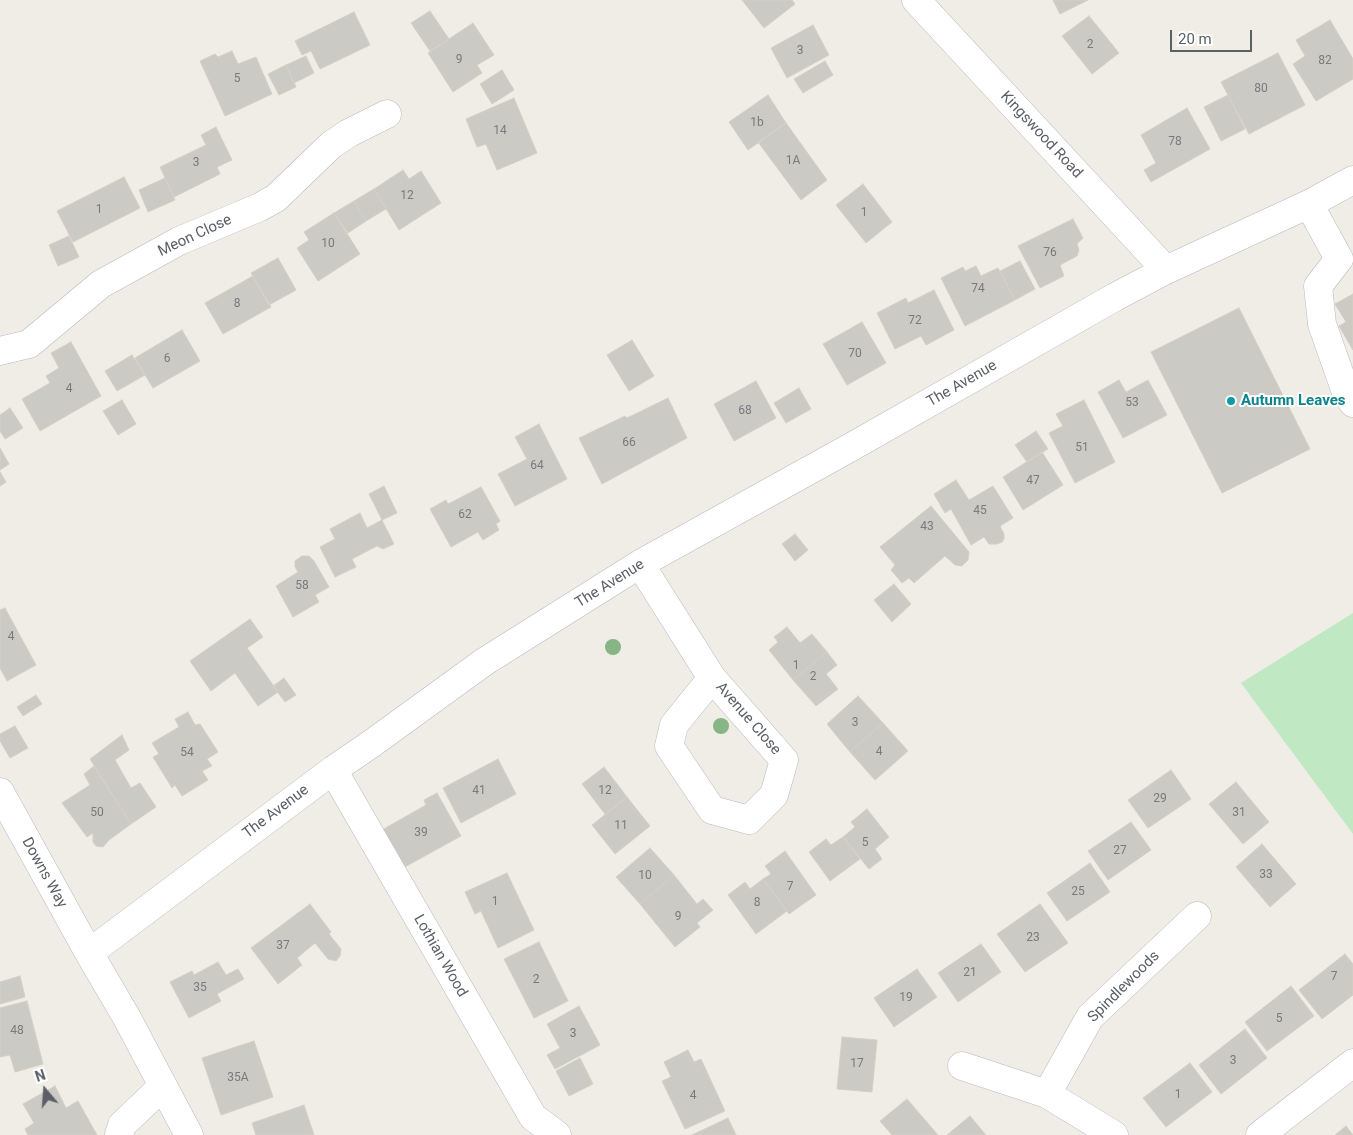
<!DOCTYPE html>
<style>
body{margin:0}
#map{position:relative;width:1353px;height:1135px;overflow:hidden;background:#efede5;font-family:Roboto,sans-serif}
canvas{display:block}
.north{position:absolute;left:20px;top:1065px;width:50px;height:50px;-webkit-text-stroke:4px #fff;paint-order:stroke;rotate:342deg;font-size:14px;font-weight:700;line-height:20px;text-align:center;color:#5c6066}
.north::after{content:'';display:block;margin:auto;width:18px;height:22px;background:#5c6066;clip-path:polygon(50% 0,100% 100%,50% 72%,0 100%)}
.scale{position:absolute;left:1170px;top:30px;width:82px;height:22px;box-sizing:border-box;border:2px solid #5c6066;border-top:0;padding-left:6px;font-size:15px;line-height:18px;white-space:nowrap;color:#5c6066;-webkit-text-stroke:4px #fff;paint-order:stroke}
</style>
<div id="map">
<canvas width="1353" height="1135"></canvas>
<div class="north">N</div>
<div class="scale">20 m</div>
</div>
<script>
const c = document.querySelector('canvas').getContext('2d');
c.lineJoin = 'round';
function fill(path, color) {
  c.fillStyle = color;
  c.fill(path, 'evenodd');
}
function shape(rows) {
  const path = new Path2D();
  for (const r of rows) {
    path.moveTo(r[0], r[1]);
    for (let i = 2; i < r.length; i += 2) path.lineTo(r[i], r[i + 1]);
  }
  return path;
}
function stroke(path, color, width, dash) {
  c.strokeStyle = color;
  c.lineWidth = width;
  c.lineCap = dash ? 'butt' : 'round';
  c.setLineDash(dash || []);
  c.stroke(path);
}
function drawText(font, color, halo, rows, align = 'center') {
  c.font = font + ' Roboto,sans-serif';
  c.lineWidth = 4;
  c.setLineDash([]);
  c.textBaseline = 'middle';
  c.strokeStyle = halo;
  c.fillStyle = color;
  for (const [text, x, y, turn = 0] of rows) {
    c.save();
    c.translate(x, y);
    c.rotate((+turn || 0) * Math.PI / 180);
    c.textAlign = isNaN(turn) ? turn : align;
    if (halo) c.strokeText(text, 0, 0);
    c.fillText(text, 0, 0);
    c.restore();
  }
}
const green = shape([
 [1353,613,1353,834,1241,683]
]);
const building = shape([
 [742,0,792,0,795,4,764,28,742,0],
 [1053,0,1088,0,1060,14,1053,0],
 [430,11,449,39,430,51,411,23,430,11],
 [354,12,370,45,320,69,311,51,302,55,295,41,354,12],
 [1089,16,1119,53,1092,74,1062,36,1089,16],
 [1330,20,1353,59,1353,79,1316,101,1293,64,1305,56,1296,40,1330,20],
 [473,23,494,55,477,65,482,73,453,92,428,53,473,23],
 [813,25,829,55,787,78,771,48,813,25],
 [232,51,238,64,256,57,272,94,225,116,200,61,215,54,218,57,232,51],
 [1278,53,1305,105,1249,134,1221,82,1278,53],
 [306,56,314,73,294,83,286,65,306,56],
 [825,61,833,75,803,93,794,79,825,61],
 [286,65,296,87,279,95,268,74,286,65],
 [502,70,514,90,492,104,480,84,502,70],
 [768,95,786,123,748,150,729,122,768,95],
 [1228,95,1245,129,1221,141,1204,107,1228,95],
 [514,98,537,153,497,170,486,144,477,147,466,119,514,98],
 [1187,108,1210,149,1151,182,1144,170,1156,163,1141,135,1187,108],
 [786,123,827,180,801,200,758,142,786,123],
 [216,127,232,160,217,167,220,174,174,197,160,167,206,145,201,135,216,127],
 [403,170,409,179,421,171,441,203,399,230,374,189,403,170],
 [124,177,140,208,73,242,57,211,124,177],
 [165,178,175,200,148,212,139,190,165,178],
 [863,184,892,222,866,243,836,205,863,184],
 [374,189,386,209,366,221,354,201,374,189],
 [354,201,366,221,348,233,334,213,354,201],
 [334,213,360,254,318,281,297,248,309,240,304,232,334,213],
 [1073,219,1083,238,1077,244,1079,250,1077,256,1060,265,1064,276,1040,288,1018,246,1073,219],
 [69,236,79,257,58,266,49,245,69,236],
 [278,258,296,290,269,305,251,273,278,258],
 [1020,261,1035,289,1015,300,1000,271,1020,261],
 [976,266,981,276,998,268,1015,300,965,326,941,278,963,267,965,271,976,266],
 [253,276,271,307,223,334,205,303,253,276],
 [934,290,954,330,926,345,921,336,895,349,877,313,906,298,908,303,934,290],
 [1353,294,1353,350,1339,326,1346,322,1335,304,1353,294],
 [1239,308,1310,449,1222,493,1151,352,1239,308],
 [862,322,886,363,847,385,823,344,862,322],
 [182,330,200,361,153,388,135,358,182,330],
 [632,340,654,376,629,391,607,355,632,340],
 [71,342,101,396,40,431,22,399,50,383,46,376,59,368,51,353,71,342],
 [132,355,145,375,117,391,105,371,132,355],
 [1119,380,1126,392,1148,380,1167,415,1123,438,1098,392,1119,380],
 [756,381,776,418,734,441,714,404,756,381],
 [799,388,811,409,786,423,774,403,799,388],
 [668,398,687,438,602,484,579,438,625,416,627,418,668,398],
 [122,400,136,424,118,435,103,411,122,400],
 [1084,400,1115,462,1075,483,1049,433,1063,426,1056,414,1084,400],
 [10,408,23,428,5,439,0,431,0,415,10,408],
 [539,424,567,479,515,506,498,474,527,459,515,437,539,424],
 [1036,431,1048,449,1027,462,1015,445,1036,431],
 [0,448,9,464,0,470,0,448],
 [1042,452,1063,485,1023,510,1003,477,1042,452],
 [0,472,6,482,0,486,0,472],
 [956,480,969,500,993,486,1013,518,1000,526,1004,534,1004,539,1002,542,997,544,989,544,984,537,971,545,951,509,945,513,934,494,956,480],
 [384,486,397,513,382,520,369,494,384,486],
 [481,487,500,521,496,524,499,530,483,540,478,532,451,547,430,509,446,500,448,504,481,487],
 [931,506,969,552,968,560,962,566,955,565,945,556,914,583,909,578,902,583,891,570,895,565,880,547,931,506],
 [360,513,367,528,382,520,394,544,383,549,377,546,352,559,356,567,335,577,320,547,335,539,330,529,360,513],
 [795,534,808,550,795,561,782,544,795,534],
 [302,556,309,556,314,561,329,587,315,595,319,602,293,617,276,586,298,572,295,567,295,561,302,556],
 [894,584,911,604,892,622,874,600,894,584],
 [5,608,36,665,7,681,0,668,0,610,5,608],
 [250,619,263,637,247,648,278,692,258,706,235,673,211,691,190,661,250,619],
 [787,627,800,643,812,634,827,652,793,680,769,650,778,642,774,637,787,627],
 [827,652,837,665,826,674,838,689,816,706,793,680,827,652],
 [284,678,296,695,285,702,273,686,284,678],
 [36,695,42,704,23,716,17,707,36,695],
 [858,696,883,723,850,752,827,724,858,696],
 [188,712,195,725,200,724,218,752,207,759,212,766,202,771,208,780,182,796,175,785,172,788,153,757,159,754,152,743,179,727,175,719,188,712],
 [883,723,908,751,875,780,850,752,883,723],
 [15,726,28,748,10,758,0,741,0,734,15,726],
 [122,735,129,750,115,760,131,788,140,783,156,807,131,824,90,759,122,735],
 [498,759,516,794,461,823,443,788,498,759],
 [94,766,131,824,109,840,103,847,96,846,93,842,93,833,87,837,62,803,90,785,84,774,94,766],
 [604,767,627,797,605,814,582,784,604,767],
 [1171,770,1191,799,1148,828,1128,800,1171,770],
 [1236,782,1269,822,1243,844,1209,804,1236,782],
 [437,793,461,836,403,868,382,830,426,805,424,800,437,793],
 [627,797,650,826,615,854,592,825,627,797],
 [867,809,889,837,875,849,882,859,869,869,843,837,855,827,851,822,867,809],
 [1131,822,1151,850,1108,880,1088,851,1131,822],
 [843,837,860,859,830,881,809,852,826,839,831,845,843,837],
 [1262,844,1296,884,1270,907,1236,867,1262,844],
 [650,848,674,875,640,904,616,877,650,848],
 [785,851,816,895,789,914,763,879,771,874,765,866,785,851],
 [1090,863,1110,892,1067,921,1047,893,1090,863],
 [507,873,534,930,498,948,481,911,475,914,465,892,507,873],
 [674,875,697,904,703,899,713,910,697,923,700,927,675,947,640,904,674,875],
 [763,879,787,911,756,934,728,895,745,882,750,889,763,879],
 [310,904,331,932,329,934,341,949,340,956,336,961,328,959,315,943,297,958,302,965,278,984,251,948,310,904],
 [1040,904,1068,943,1025,972,997,934,1040,904],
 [539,942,568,1001,534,1018,504,959,539,942],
 [981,944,1001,972,958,1002,938,973,981,944],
 [1345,954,1353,964,1353,995,1322,1019,1299,990,1345,954],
 [218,962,226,975,238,969,244,979,217,994,221,1001,189,1018,170,982,192,971,194,975,218,962],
 [917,969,937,997,894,1027,874,998,917,969],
 [20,976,25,997,0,1004,0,982,20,976],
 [1291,986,1314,1016,1267,1051,1245,1022,1291,986],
 [27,1001,43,1064,15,1072,10,1055,0,1057,0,1008,27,1001],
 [579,1006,600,1045,555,1069,547,1055,560,1048,547,1024,579,1006],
 [1245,1029,1267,1058,1221,1094,1199,1065,1245,1029],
 [842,1037,877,1040,872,1092,837,1089,842,1037],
 [254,1041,273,1097,221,1115,202,1058,254,1041],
 [688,1050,694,1062,701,1059,725,1111,685,1129,662,1081,671,1077,664,1062,688,1050],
 [580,1058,593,1084,569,1096,556,1071,580,1058],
 [1190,1063,1212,1092,1166,1127,1143,1098,1190,1063],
 [55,1086,66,1108,78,1101,97,1135,28,1135,25,1129,34,1123,23,1104,55,1086],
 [907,1099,938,1135,892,1135,880,1121,907,1099],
 [304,1105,314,1135,256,1135,252,1123,304,1105],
 [970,1116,986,1135,947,1135,970,1116],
 [728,1118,736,1135,692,1135,728,1118],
 [1346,1126,1353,1135,1335,1135,1346,1126]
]);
const minor = shape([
 [916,0,1166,270],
 [1309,204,1339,259,1318,286,1322,324,1346,392,1353,403],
 [0,351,29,344,101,284,179,241,260,207,276,198,331,145,349,133,387,114],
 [640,564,712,678,784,760,774,795,749,820,712,810,669,746,674,725,712,678],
 [333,770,533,1117,557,1135],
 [0,792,89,953],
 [962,1066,1047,1094,1114,1135],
 [1047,1094,1090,1017,1197,916],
 [119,1135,122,1125,163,1086],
 [189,1135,127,1018,89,953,333,770,371,744,484,662,640,564,853,446,1115,297,1166,270,1309,204,1353,180],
 [1260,1135,1353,1063]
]);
const trees = [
 [613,647],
 [721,726]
];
const markers = [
 [1231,401,5,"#0f9aa8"]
];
const numberNames = [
 ["2",1090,45],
 ["3",800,51],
 ["9",459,60],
 ["82",1325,61],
 ["5",237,79],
 ["80",1261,89],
 ["1b",757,123],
 ["14",500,131],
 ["78",1175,142],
 ["1A",793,161],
 ["3",196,163],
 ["12",407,196],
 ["1",99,210],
 ["1",864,213],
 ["10",328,244],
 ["76",1050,253],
 ["74",978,289],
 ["8",237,304],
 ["72",915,321],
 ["70",855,354],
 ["6",167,359],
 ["4",69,389],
 ["53",1132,403],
 ["68",745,411],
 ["66",629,443],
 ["51",1082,448],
 ["64",537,466],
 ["47",1033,481],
 ["45",980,511],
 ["62",465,515],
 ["43",927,527],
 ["58",302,586],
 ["4",11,637],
 ["1",796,666],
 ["2",813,677],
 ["3",855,723],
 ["4",879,752],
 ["54",187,753],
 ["41",479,791],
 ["12",605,791],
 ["29",1160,799],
 ["50",97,813],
 ["31",1239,813],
 ["11",621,826],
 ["39",421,833],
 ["5",865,843],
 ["27",1120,851],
 ["33",1266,875],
 ["10",645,876],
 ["7",790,887],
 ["25",1078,892],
 ["1",495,902],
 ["8",757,903],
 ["9",678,917],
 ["23",1033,938],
 ["37",283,946],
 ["21",970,973],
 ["7",1334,977],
 ["2",536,980],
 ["35",200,988],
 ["19",906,998],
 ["5",1279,1019],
 ["48",17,1031],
 ["3",573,1034],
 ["3",1233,1061],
 ["17",857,1064],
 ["35A",238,1078],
 ["1",1178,1095],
 ["4",693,1096]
];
const streetNames = [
 ["Kingswood Road",1041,135,47],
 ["Meon Close",195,236,-25],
 ["The Avenue",962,384,-30],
 ["The Avenue",610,584,-32],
 ["Avenue Close",748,719,49],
 ["The Avenue",276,812,-37],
 ["Downs Way",44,873,61],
 ["Lothian Wood",440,956,60],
 ["Spindlewoods",1124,987,-45]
];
const cultureNames = [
 ["Autumn Leaves",1241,401]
];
fill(green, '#c0e8c2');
fill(building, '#cccac4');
stroke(building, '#d5d0c3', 1);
stroke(minor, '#b7babf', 29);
stroke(minor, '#fff', 28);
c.fillStyle = '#87b586';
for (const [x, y] of trees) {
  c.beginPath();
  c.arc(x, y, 8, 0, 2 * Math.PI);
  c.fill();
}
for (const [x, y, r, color] of markers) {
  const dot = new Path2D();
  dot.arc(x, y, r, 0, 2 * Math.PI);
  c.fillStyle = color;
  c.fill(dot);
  stroke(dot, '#fff', 2);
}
drawText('12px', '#787a7e', null, numberNames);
drawText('15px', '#5c6066', '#fff', streetNames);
drawText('bold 15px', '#0d838f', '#fff', cultureNames, 'left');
</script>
